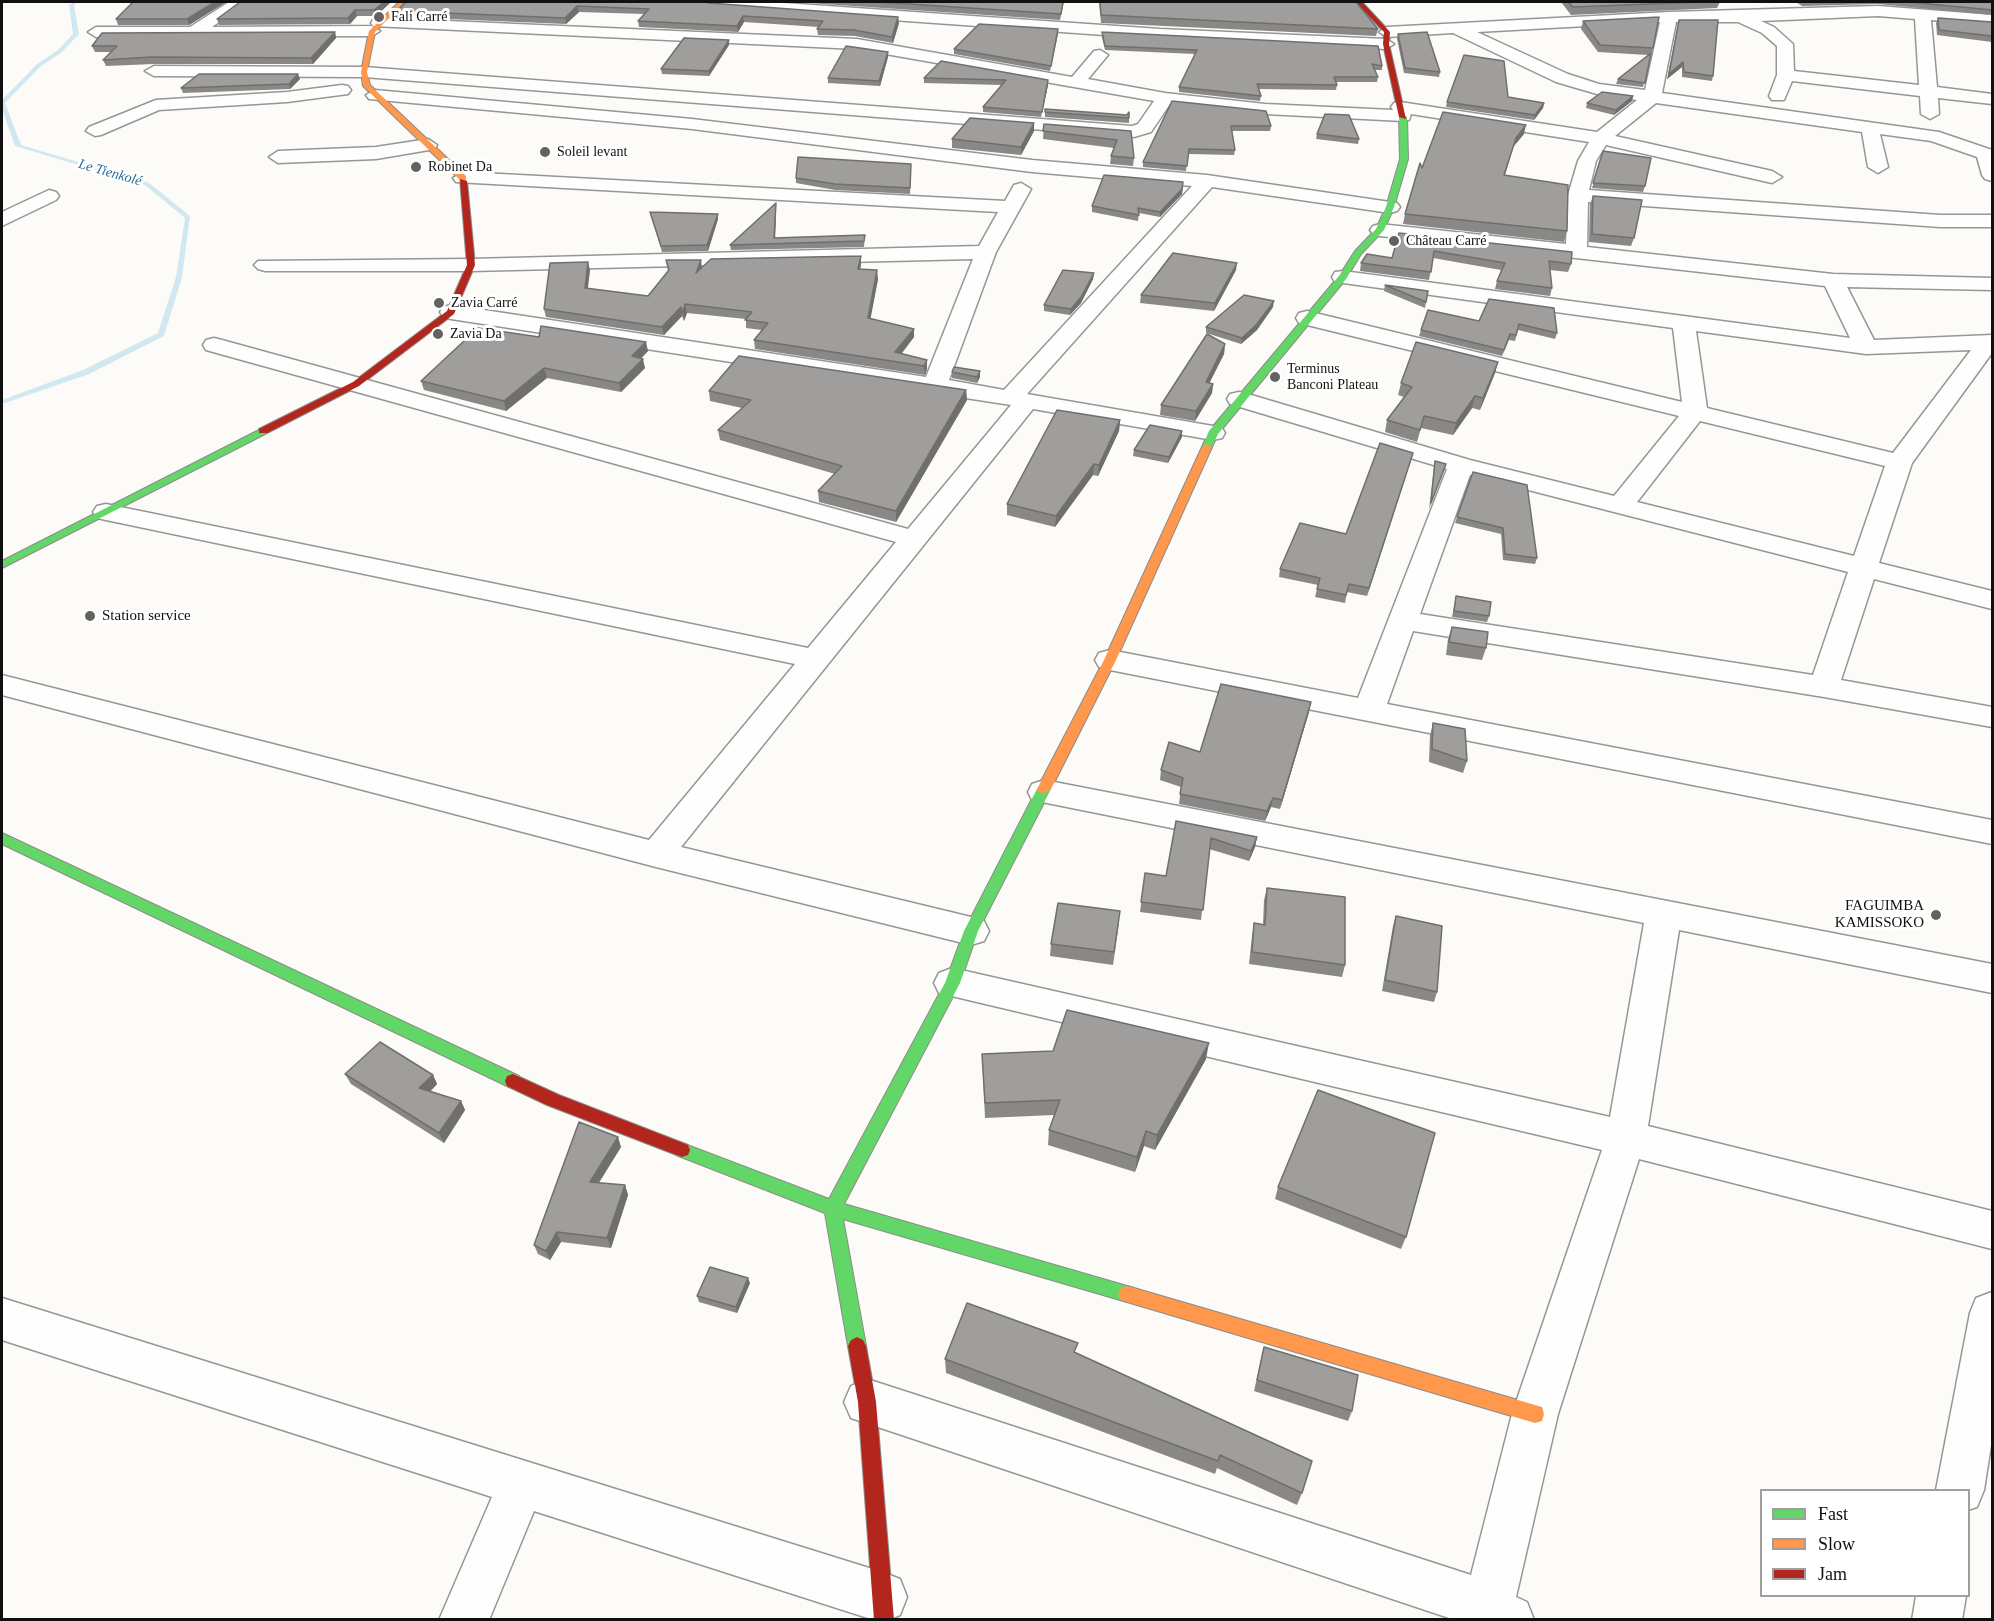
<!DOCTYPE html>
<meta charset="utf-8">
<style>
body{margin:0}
#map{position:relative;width:1994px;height:1621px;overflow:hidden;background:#fcfbf7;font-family:"Times New Roman",serif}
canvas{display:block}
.frame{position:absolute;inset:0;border:3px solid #101010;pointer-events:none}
.legend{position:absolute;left:1760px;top:1489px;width:210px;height:108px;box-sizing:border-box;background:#fff;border:2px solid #9f9f9f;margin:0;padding:8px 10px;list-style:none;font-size:18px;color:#101010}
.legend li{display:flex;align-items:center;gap:12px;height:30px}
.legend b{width:30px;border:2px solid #9f9f9f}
</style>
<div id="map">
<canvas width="1994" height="1621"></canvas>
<div class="frame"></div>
<ul class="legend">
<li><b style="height:8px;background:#63d668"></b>Fast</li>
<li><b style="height:8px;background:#ff974d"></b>Slow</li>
<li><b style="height:8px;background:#b3261e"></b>Jam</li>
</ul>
</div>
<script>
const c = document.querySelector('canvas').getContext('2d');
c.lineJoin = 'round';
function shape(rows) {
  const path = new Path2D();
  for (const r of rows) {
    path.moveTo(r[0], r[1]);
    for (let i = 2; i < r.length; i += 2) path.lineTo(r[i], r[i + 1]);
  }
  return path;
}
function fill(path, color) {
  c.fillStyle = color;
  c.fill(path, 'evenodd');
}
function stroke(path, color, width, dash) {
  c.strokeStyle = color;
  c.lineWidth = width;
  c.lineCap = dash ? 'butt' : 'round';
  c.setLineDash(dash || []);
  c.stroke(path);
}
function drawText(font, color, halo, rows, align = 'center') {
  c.font = font + ' "Times New Roman",serif';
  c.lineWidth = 6;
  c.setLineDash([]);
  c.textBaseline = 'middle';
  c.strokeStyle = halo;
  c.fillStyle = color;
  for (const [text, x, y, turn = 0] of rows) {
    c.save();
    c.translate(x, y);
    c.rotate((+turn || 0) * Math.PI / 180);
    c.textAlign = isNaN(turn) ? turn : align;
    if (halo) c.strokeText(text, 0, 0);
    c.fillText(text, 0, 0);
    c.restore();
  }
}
const stream = shape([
 [73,2,77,2,74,5,79,34,62,52,40,67,5,103,21,145,149,183,190,216,182,277,164,336,89,374,2,404,2,400,83,370,158,333,176,277,185,218,145,185,15,146,2,109,2,100,36,65,58,50,73,34,69,5,73,2]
]);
const street = shape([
 [229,2,247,2,212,27,372,26,380,31,372,36,96,37,88,32,96,27,190,27,229,2],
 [702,2,769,2,1160,29,1386,39,1394,44,1386,49,1160,39,710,7,702,2],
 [1878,6,1992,15,1992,25,1931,20,1937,87,1992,94,1992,104,1938,98,1939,114,1930,119,1921,114,1920,96,1792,81,1784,100,1772,100,1769,96,1777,75,1777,46,1762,33,1738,22,1676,22,1662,93,1939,132,1992,150,1992,181,1985,179,1982,175,1977,157,1931,141,1880,134,1888,167,1878,173,1868,167,1862,132,1656,103,1615,136,1772,171,1782,177,1772,183,1606,145,1596,161,1589,190,1940,215,1992,215,1992,227,1940,227,1588,202,1587,247,1833,274,1992,278,1992,290,1847,287,1874,340,1992,335,1992,353,1912,463,1879,563,1992,591,1992,609,1874,579,1841,680,1992,707,1992,727,1824,697,1413,631,1387,704,1992,820,1992,844,1110,670,1099,667,1095,660,1099,653,1110,650,1358,698,1447,469,1230,404,1227,399,1230,394,1239,392,1248,394,1470,460,1614,496,1679,416,1299,323,1296,318,1299,313,1307,311,1682,402,1673,328,1343,283,1335,282,1332,277,1335,272,1343,271,1850,338,1825,286,1380,236,1373,234,1370,230,1373,226,1380,224,1566,244,1568,195,1578,161,1589,142,1411,114,1409,120,1403,121,1265,114,1170,104,1151,132,1134,137,364,77,154,76,145,71,154,66,364,67,1132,126,1138,124,1154,101,857,49,373,26,371,23,373,20,379,18,857,39,1072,77,1094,51,1100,50,1108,55,1088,79,1165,93,1265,104,1393,110,1391,107,1394,103,1400,102,1597,132,1637,100,1597,94,1556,82,1453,33,1387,37,1379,32,1387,27,1669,12,1878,6],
 [1878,16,1915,19,1919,85,1794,71,1793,44,1774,27,1761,21,1878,16],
 [1660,22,1645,90,1599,84,1568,74,1477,32,1660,22],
 [1696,331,1866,354,1971,350,1893,453,1707,408,1696,331],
 [1700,421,1885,466,1854,556,1637,502,1700,421],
 [1470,475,1848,572,1813,675,1420,614,1470,475],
 [342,85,348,86,351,90,348,94,287,102,159,110,101,135,95,136,86,131,89,127,156,100,287,92,342,85],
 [375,90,692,119,1032,160,1207,175,1397,203,1400,207,1397,211,1390,213,1212,187,1027,394,1213,426,1222,428,1225,433,1222,438,1213,440,1033,409,681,847,971,917,984,921,989,931,984,941,971,945,656,867,2,695,2,675,649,840,795,664,106,520,97,518,93,512,97,506,106,504,808,648,896,542,206,350,203,345,206,340,214,338,222,340,908,529,1011,405,451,319,443,317,440,312,443,307,451,305,926,377,973,259,471,271,265,271,258,269,254,265,258,261,471,259,979,246,998,212,456,182,453,178,463,172,1005,201,1014,185,1021,183,1031,189,996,252,949,380,1004,390,1192,186,1032,172,692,129,369,99,366,95,375,90],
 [428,139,437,145,435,149,376,159,278,163,269,157,278,151,376,147,428,139],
 [49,190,56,192,59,196,56,200,2,226,2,212,49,190],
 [1044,780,1992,964,1992,993,1679,930,1648,1126,1992,1211,1992,1249,1639,1159,1558,1414,1516,1597,1527,1602,1534,1620,1455,1620,851,1418,844,1402,851,1386,867,1379,1471,1575,1512,1414,1602,1150,939,993,934,983,939,973,952,968,1610,1117,1644,923,1032,800,1028,792,1032,784,1044,780],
 [1992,1292,1992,1439,1984,1490,1977,1507,1968,1510,1968,1490,1936,1490,1970,1313,1976,1298,1992,1292],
 [2,1298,882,1572,900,1579,907,1597,900,1615,888,1620,874,1620,534,1511,489,1620,439,1620,492,1497,2,1340,2,1298],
 [1916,1596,1966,1596,1962,1620,1912,1620,1916,1596]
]);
const fast = shape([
 [1403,115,1407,117,1408,159,1394,207,1384,230,1361,254,1346,279,1218,434,1211,449,1203,449,1202,447,1209,431,1339,276,1355,251,1376,229,1386,207,1400,159,1399,117,1403,115],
 [263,428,267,429,267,433,2,568,2,561,263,428],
 [1044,784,1051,789,978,931,960,983,844,1204,1127,1286,1133,1288,1136,1294,1133,1300,1127,1302,843,1219,866,1346,863,1352,857,1355,851,1352,848,1346,825,1213,676,1155,674,1150,676,1145,682,1143,829,1199,945,983,964,931,1037,789,1044,784],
 [2,833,519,1076,521,1081,519,1086,513,1088,507,1086,2,844,2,833]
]);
const slow = shape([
 [399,2,405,2,375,32,367,72,370,85,466,176,466,183,460,183,459,179,363,86,361,72,369,31,399,2],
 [1207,444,1212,447,1116,660,1051,789,1044,794,1039,792,1037,789,1104,660,1202,447,1207,444],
 [1127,1286,1535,1405,1542,1407,1544,1414,1542,1421,1535,1423,1127,1302,1121,1300,1118,1294,1121,1288,1127,1286]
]);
const jam = shape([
 [1356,2,1362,2,1390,32,1389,44,1406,119,1399,117,1383,44,1384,32,1356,2],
 [460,179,467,181,475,265,454,314,359,386,267,433,259,433,259,429,353,382,447,311,467,265,460,179],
 [513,1074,559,1095,688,1145,690,1150,688,1155,682,1157,547,1105,507,1086,505,1081,507,1076,513,1074],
 [857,1337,863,1340,866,1346,876,1402,894,1620,874,1620,858,1402,848,1346,851,1340,857,1337]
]);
const wall = shape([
 [226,2,189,25,118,25,116,19],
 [391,2,376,16,357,16,350,24,219,25,217,19],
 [794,2,1064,2,1060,20],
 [1099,2,1356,2,1378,29,1376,36,1101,23],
 [1561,2,1720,2,1717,8,1571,15],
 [1796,2,1992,2,1992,15,1878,4,1802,6],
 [709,3,899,23,893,43,855,36,818,35,817,29,819,27,744,22,738,32,639,27,638,21,644,14,579,12,566,24,399,17,397,11],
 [1938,18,1992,22,1992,42,1937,35,1936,23],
 [1679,20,1713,76,1712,81,1682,77,1682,67,1667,79],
 [1583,21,1653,48,1643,87,1616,84,1618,79,1648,55,1598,52,1581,29],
 [1058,29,1050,71,954,54,954,49],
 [335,32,336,38,313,64,154,64,106,66,103,60,111,52,95,52,92,46],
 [1102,32,1382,66,1382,70,1374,70,1378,77,1377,82,1336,82,1337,85,1336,90,1259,89,1261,96,1260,101,1179,92,1179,87,1195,54,1105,50,1102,37],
 [1398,34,1440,72,1439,77,1404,73,1397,39],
 [729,45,709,76,662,74,661,69],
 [888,52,888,57,880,86,828,83,828,78],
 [924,78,1048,80,1048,85,1041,117,983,112,983,107,1002,85,924,83],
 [300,79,290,89,183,93,181,88],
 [1633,96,1632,101,1614,115,1586,108,1587,103],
 [1508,97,1544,103,1543,108,1534,120,1446,107,1447,102],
 [1172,101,1271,126,1270,131,1232,131,1235,150,1234,155,1188,154,1186,171,1143,167,1143,162],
 [1045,109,1129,118,1129,123,1045,117],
 [1034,123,1034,131,1021,155,952,148,952,139],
 [1044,124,1131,131,1134,158,1133,166,1110,164,1111,156,1114,148,1043,139],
 [1317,134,1359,139,1358,144,1316,139],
 [1524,134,1513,147,1505,175,1567,231,1564,242,1403,224,1405,214,1422,168],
 [1603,151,1645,186,1643,192,1592,188],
 [911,170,910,194,835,190,796,183,796,178],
 [1183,187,1182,194,1160,217,1139,213,1138,221,1092,212,1092,206],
 [1593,196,1634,238,1631,246,1589,242,1590,204],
 [776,203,775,238,865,235,864,247,731,250,730,245],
 [650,212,718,214,718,219,708,251,662,252],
 [1399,233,1571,264,1568,272,1550,270,1552,288,1550,296,1495,289,1497,281,1501,270,1433,258,1429,280,1360,271,1361,263,1392,258],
 [666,260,702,268,861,264,860,269,878,279,870,319,914,329,914,337,901,354,927,360,927,369,925,375,755,349,754,340,762,330,746,328,746,319,687,313,684,321,682,316,664,335,546,317,544,309,590,270,587,288,648,296,668,271],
 [1236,270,1214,311,1140,303,1141,295],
 [1094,273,1093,279,1081,303,1070,315,1044,311,1044,305],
 [1385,285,1428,291,1425,308,1384,291],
 [1489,299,1557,333,1555,339,1518,330,1515,341,1509,340,1502,356,1419,336,1421,330,1479,321],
 [1273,307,1257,330,1241,344,1206,333,1206,327],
 [539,337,648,351,641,358,645,368,621,392,547,378,506,411,424,390,421,381],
 [1225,344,1224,354,1209,383,1213,384,1212,393,1195,421,1160,415,1161,405],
 [1498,362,1495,373,1480,410,1472,408,1453,435,1421,428,1417,442,1385,432,1387,420,1404,397,1398,395,1401,383],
 [980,371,980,377,977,383,952,378,952,372],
 [966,390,967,400,896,522,819,502,818,491,835,474,720,440,718,430,742,408,710,401,709,391],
 [1120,420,1119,431,1098,476,1093,475,1055,527,1007,515,1007,504],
 [1182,431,1182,437,1168,463,1133,456,1134,450],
 [1411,460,1367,596,1347,592,1345,603,1315,597,1318,585,1279,577,1280,569,1346,534],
 [1435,461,1444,470,1429,509,1434,467],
 [1527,485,1537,558,1535,564,1503,560,1501,534,1455,523,1457,517],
 [1456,596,1489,616,1487,622,1452,617],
 [1452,627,1486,648,1482,660,1446,655,1448,639],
 [1309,712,1280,809,1271,807,1265,821,1179,804,1181,787,1160,780,1161,770,1200,752],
 [1433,723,1467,761,1463,773,1429,762,1430,735],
 [1176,821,1257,837,1255,847,1249,861,1209,849,1201,920,1140,912,1145,873,1166,876],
 [1267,888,1345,965,1342,977,1249,964,1252,936,1254,923,1263,925,1264,900],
 [1396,916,1437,992,1434,1002,1382,991,1393,926],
 [1119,923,1113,965,1050,956,1051,944],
 [982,1054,1206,1059,1155,1150,1144,1146,1135,1172,1048,1145,1049,1130,1054,1115,985,1118],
 [345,1074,433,1075,437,1084,431,1091,461,1101,465,1110,444,1143,351,1084],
 [621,1147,599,1183,625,1185,628,1195,611,1248,561,1242,550,1260,538,1254,534,1245],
 [1278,1187,1406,1237,1401,1249,1275,1199],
 [750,1283,737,1313,699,1302,697,1296],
 [1264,1347,1352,1411,1348,1421,1254,1391],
 [1077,1354,1302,1493,1297,1505,1217,1468,1215,1474,946,1373,945,1359]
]);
const shadedWall = shape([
 [215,2,226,2,189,25,187,19],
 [384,2,391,2,376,16,374,10],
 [577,6,579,12,566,24,565,18],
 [355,10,357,16,350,24,348,18],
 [743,16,744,22,738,32,737,26],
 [898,17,899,23,893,43,892,37],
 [1058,29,1058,34,1050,71,1051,66],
 [335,32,336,38,313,64,311,58],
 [729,40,729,45,709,76,709,71],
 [888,52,888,57,880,86,879,81],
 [1683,62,1682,67,1667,79,1669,74],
 [298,74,300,79,290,89,289,84],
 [1048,80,1048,85,1041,117,1042,112],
 [1633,96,1632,101,1614,115,1616,110],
 [1544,103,1543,108,1534,120,1535,115],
 [1034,123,1034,131,1021,155,1021,147],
 [1526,125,1524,134,1513,147,1502,185,1516,138],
 [1183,182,1182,194,1160,217,1160,212],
 [776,203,776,208,775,243,774,238],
 [718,214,718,219,708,251,707,245],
 [861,256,861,264,859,277,858,269],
 [701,260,702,268,696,273],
 [588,262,590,270,587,296,585,288],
 [1237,263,1236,270,1214,311,1215,303],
 [877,270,878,279,869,327,868,318],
 [1094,273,1093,279,1081,303,1070,315,1071,309],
 [1274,301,1273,307,1257,330,1241,344,1242,338],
 [685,304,687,313,684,321,683,313],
 [681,307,682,316,664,335,662,327],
 [914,329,914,337,896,361,895,352],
 [646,342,648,351,634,366,632,356],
 [1225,344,1224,354,1205,392,1206,382],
 [643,359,645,368,621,392,619,383],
 [927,360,927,369,925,375,924,366],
 [1498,362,1495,373,1480,410,1483,398],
 [544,368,547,378,506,411,504,401],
 [980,371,980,377,977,383,977,377],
 [1213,384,1212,393,1195,421,1196,411],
 [966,390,967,400,896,522,896,511],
 [1475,396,1472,408,1453,435,1456,423],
 [1120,420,1119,431,1098,476,1099,465],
 [1182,431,1182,437,1168,463,1169,457],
 [1413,453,1411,460,1367,596,1369,588],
 [1094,464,1093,475,1055,527,1056,516],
 [1311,702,1309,712,1280,809,1282,800],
 [1273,798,1271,807,1265,821,1267,811],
 [1257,837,1255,847,1249,861,1251,851],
 [1209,1043,1206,1059,1155,1150,1157,1135],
 [433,1075,437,1084,424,1097,419,1088],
 [461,1101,465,1110,444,1143,439,1133],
 [1146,1131,1144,1146,1135,1172,1137,1157],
 [618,1137,621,1147,593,1191,590,1182],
 [625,1185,628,1195,611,1248,607,1238],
 [557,1232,561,1242,550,1260,546,1251],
 [748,1278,750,1283,737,1313,736,1307]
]);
const building = shape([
 [133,2,215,2,187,19,116,19,133,2],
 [240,2,384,2,374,10,355,10,348,18,217,19,240,2],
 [406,2,706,2,709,3,898,17,892,37,854,30,817,29,823,21,743,16,737,26,638,21,649,9,577,6,565,18,397,11,406,2],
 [879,2,1063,2,1061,14,879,2],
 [1100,2,1356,2,1378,29,1101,15,1100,2],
 [1568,2,1700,2,1573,7,1568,2],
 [1909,2,1992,2,1992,10,1909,2],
 [1659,17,1653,48,1600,45,1583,21,1659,17],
 [1938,18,1992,22,1992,36,1939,30,1938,18],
 [1679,20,1718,20,1713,76,1684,72,1683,62,1669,74,1679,20],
 [979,24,1058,29,1051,66,954,49,979,24],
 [335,32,311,58,152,57,103,60,117,46,92,46,102,33,335,32],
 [1102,32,1378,46,1382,66,1372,64,1378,77,1334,77,1337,85,1257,84,1261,96,1179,87,1197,50,1105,46,1102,32],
 [1427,32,1440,72,1405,68,1398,34,1427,32],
 [684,38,729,40,709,71,661,69,684,38],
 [846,46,888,52,879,81,828,78,846,46],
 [1651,53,1645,83,1618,79,1651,53],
 [1464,55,1504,61,1508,97,1544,103,1535,115,1447,102,1464,55],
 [941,61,1048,80,1042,112,983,107,1006,80,924,78,941,61],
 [199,74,298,74,289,84,181,88,199,74],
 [1602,92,1633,96,1616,110,1587,103,1602,92],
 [1172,101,1266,111,1271,126,1231,126,1235,150,1189,149,1187,166,1143,162,1172,101],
 [1045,109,1127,115,1129,112,1129,118,1045,112,1045,109],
 [1443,112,1526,125,1516,138,1504,175,1568,185,1567,231,1405,214,1420,163,1422,168,1443,112],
 [1325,114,1349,115,1359,139,1317,134,1325,114],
 [970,118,1034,123,1021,147,952,139,970,118],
 [1044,124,1131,131,1134,158,1111,156,1117,140,1043,131,1044,124],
 [1603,151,1651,158,1645,186,1593,183,1603,151],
 [798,157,911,164,910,188,835,184,796,178,798,157],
 [1104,175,1183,182,1182,189,1160,212,1138,208,1139,215,1092,206,1104,175],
 [1593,196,1642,200,1634,238,1592,234,1593,196],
 [776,203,774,238,865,235,864,241,730,245,776,203],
 [650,212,718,214,707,245,661,246,650,212],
 [1399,233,1572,252,1571,264,1549,261,1552,288,1497,281,1505,263,1434,251,1431,272,1361,263,1367,254,1392,258,1399,233],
 [1173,253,1237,263,1215,303,1141,295,1173,253],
 [861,256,858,269,877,270,868,318,914,329,895,352,927,360,924,366,754,340,768,323,745,320,752,312,685,304,683,313,681,307,662,327,544,309,550,263,588,262,585,288,648,296,669,270,666,260,701,260,696,273,711,259,861,256],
 [1063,270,1094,273,1081,297,1071,309,1044,305,1063,270],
 [1385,285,1428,291,1426,302,1385,285],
 [1244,295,1274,301,1257,324,1242,338,1206,327,1244,295],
 [1489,299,1554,308,1557,333,1519,324,1516,335,1510,334,1504,350,1421,330,1428,310,1479,321,1489,299],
 [541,326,646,342,632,356,643,359,619,383,544,368,504,401,421,381,478,328,539,337,541,326],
 [1207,334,1225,344,1206,382,1213,384,1196,411,1161,405,1207,334],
 [1416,342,1498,362,1483,398,1475,396,1456,423,1424,416,1420,430,1387,420,1412,387,1401,383,1416,342],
 [739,356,966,390,896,511,818,491,842,466,718,430,751,400,709,391,739,356],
 [954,367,980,371,977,377,952,372,954,367],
 [1057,410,1120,420,1099,465,1094,464,1056,516,1007,504,1057,410],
 [1150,425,1182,431,1169,457,1134,450,1150,425],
 [1380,443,1413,453,1369,588,1349,584,1346,595,1317,589,1320,578,1280,569,1300,523,1346,534,1380,443],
 [1435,461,1446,464,1431,503,1435,461],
 [1473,472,1527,485,1537,558,1505,554,1503,528,1457,517,1473,472],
 [1456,596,1491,602,1489,616,1454,611,1456,596],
 [1452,627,1488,632,1486,648,1449,642,1452,627],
 [1221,684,1311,702,1282,800,1273,798,1267,811,1180,794,1183,778,1161,770,1169,742,1200,752,1221,684],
 [1433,723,1465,729,1467,761,1432,749,1433,723],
 [1176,821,1257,837,1251,851,1211,838,1203,910,1141,902,1145,873,1166,876,1176,821],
 [1267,888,1345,897,1345,965,1252,952,1254,923,1265,925,1267,888],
 [1058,903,1120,911,1114,952,1051,944,1058,903],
 [1396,916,1442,926,1437,992,1385,980,1396,916],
 [1067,1010,1209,1043,1157,1135,1146,1131,1137,1157,1049,1130,1060,1100,985,1103,982,1054,1053,1051,1067,1010],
 [380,1042,433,1075,419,1088,461,1101,439,1133,345,1074,380,1042],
 [1318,1090,1435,1133,1406,1237,1278,1187,1318,1090],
 [579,1122,618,1137,590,1182,625,1185,607,1238,557,1232,546,1251,534,1245,579,1122],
 [710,1267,748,1278,736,1307,697,1296,710,1267],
 [967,1303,1078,1343,1074,1352,1312,1461,1302,1493,1220,1455,1218,1461,945,1359,967,1303],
 [1264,1347,1358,1375,1352,1411,1257,1380,1264,1347]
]);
const markers = [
 [379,17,6,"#636261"],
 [545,152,6,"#636261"],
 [416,167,6,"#636261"],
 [1394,241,6,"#636261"],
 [439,303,6,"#636261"],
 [438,334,6,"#636261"],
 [1275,377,6,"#636261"],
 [90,616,6,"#636261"],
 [1936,915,6,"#636261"]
];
const farPoinames = [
 ["Fali Carré",391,17],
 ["Soleil levant",557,152],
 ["Robinet Da",428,167],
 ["Château Carré",1406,241],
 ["Zavia Carré",451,303],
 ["Zavia Da",450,334],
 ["Terminus",1287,369],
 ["Banconi Plateau",1287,385]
];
const farWaternames = [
 ["Le Tienkolé",110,173,16]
];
const poiNames = [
 ["Station service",102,616],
 ["FAGUIMBA",1924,906,"right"],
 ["KAMISSOKO",1924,923,"right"]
];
fill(stream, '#d2e8f1');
stroke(street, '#969694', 3);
stroke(fast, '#8d8c8b', 2);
stroke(slow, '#8d8c8b', 2);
stroke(jam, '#8d8c8b', 2);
fill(street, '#fffefe');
fill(fast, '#63d668');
fill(slow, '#ff974d');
fill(jam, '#b3261e');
fill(wall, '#8a8886');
fill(shadedWall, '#706f6d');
fill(building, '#a09e9c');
stroke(building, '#706f6d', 1.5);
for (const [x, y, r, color] of markers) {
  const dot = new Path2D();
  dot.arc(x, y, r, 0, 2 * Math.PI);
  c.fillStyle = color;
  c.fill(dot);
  stroke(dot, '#fff', 2);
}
drawText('14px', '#101010', '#fff', farPoinames, 'left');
drawText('italic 14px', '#286b94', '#fff', farWaternames);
drawText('15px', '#101010', '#fff', poiNames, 'left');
</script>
